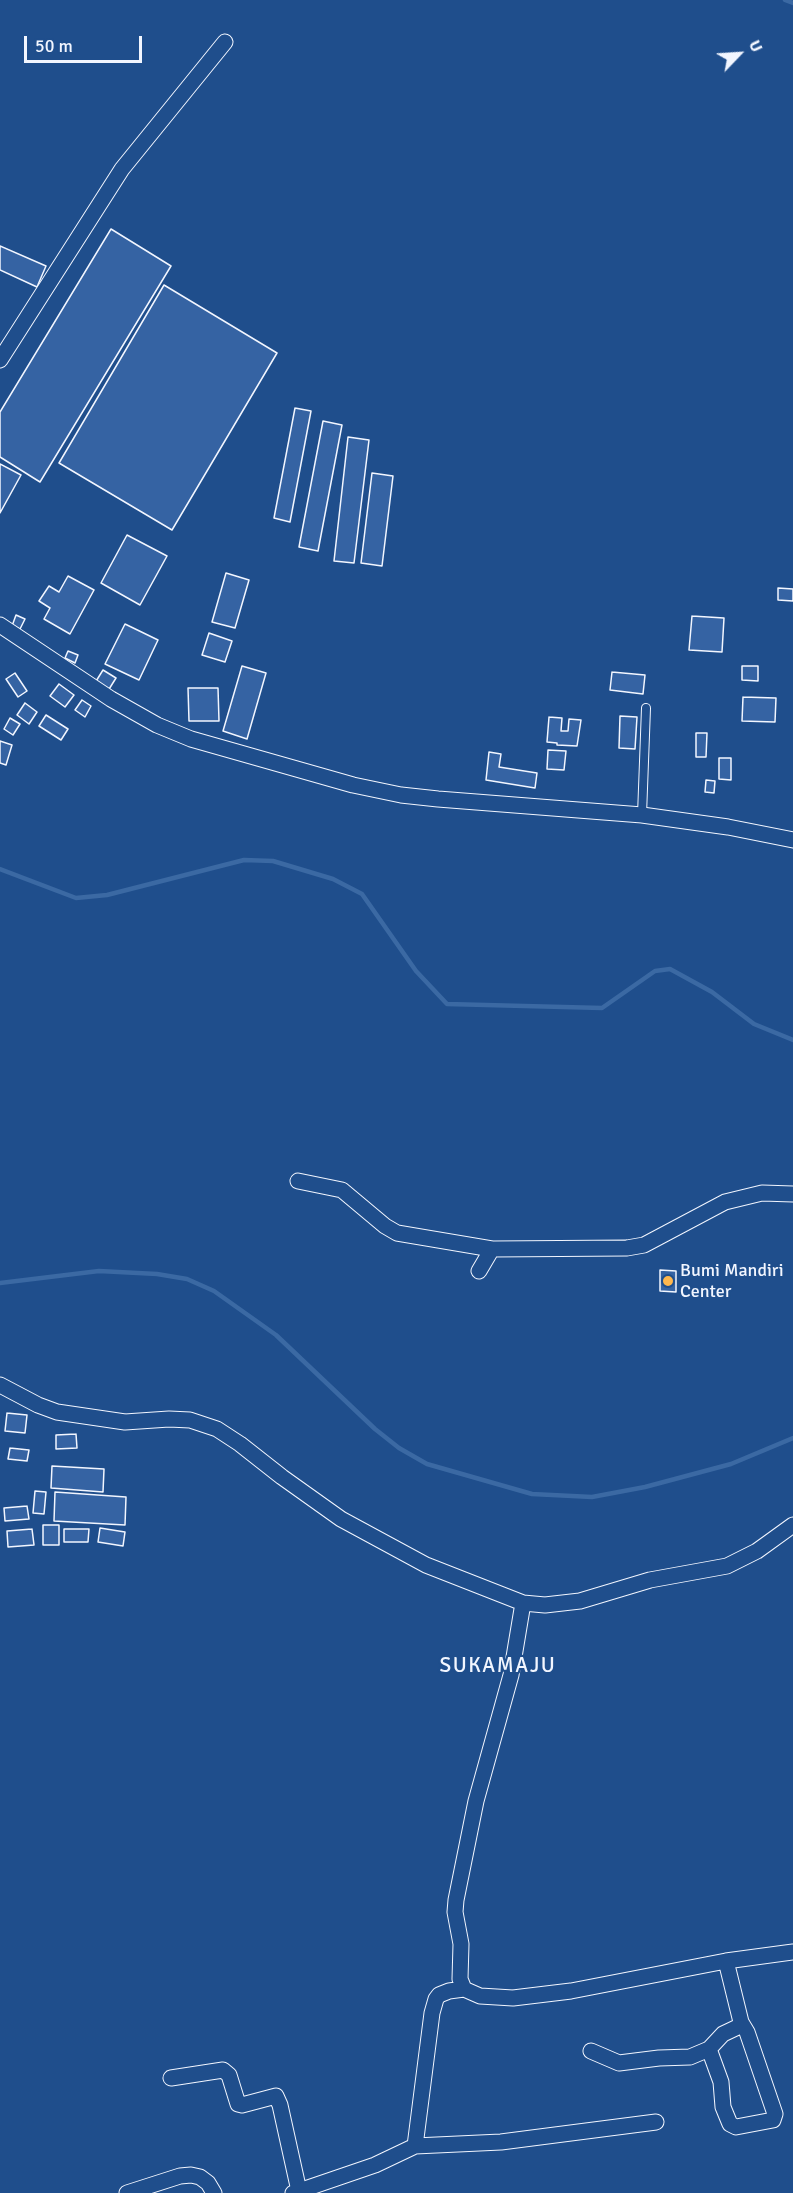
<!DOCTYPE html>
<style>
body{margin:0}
#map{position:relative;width:793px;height:2193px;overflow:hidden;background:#1f4e8c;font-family:Signika,sans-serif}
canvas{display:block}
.north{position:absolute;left:709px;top:24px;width:60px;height:60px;-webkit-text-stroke:4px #1f4e8c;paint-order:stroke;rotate:65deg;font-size:16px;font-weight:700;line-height:24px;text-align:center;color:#f2f6ff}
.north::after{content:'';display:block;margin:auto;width:21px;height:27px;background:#f2f6ff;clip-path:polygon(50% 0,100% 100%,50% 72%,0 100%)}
.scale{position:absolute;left:24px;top:36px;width:118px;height:27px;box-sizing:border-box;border:3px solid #f2f6ff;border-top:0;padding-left:8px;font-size:18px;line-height:21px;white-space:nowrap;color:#f2f6ff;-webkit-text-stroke:4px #1f4e8c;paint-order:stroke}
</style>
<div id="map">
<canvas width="793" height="2193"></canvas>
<div class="north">U</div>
<div class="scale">50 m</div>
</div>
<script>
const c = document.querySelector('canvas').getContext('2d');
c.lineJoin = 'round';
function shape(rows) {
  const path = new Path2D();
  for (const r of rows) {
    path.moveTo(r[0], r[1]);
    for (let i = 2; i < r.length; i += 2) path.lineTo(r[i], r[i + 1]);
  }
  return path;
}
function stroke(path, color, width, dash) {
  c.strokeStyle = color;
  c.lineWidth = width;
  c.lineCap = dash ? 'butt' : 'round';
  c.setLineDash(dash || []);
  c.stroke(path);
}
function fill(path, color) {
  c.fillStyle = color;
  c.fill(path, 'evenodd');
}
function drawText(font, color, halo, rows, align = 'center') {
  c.font = font + ' Signika,sans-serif';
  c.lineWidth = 4.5;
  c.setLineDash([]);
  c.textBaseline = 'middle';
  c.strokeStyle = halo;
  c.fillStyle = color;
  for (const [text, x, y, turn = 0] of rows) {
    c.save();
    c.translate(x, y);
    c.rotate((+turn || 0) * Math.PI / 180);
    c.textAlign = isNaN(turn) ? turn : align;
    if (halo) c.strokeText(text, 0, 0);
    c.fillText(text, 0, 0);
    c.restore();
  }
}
const stream = shape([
 [785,0,793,3],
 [0,869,76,898,107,895,244,860,273,861,333,879,362,894,416,971,447,1004,602,1008,655,971,670,969,712,992,754,1024,793,1040],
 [0,1283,99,1271,157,1274,187,1279,214,1291,276,1335,375,1429,399,1448,427,1464,532,1494,592,1497,645,1487,731,1464,793,1438]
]);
const building = shape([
 [111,229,171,266,40,482,0,457,0,412,111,229],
 [0,246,46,266,37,287,0,270,0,246],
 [164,285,277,353,172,530,59,463,164,285],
 [295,408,311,411,290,522,274,518,295,408],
 [323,421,342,425,318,551,299,547,323,421],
 [348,437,369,440,354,563,334,561,348,437],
 [0,464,21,475,0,513,0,464],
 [372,473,393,476,382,566,361,563,372,473],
 [127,535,167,556,140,605,101,583,127,535],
 [226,573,249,580,235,628,212,622,226,573],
 [68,576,94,590,70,634,44,619,50,608,39,601,49,586,59,592,68,576],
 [778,588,793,589,793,601,778,600,778,588],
 [16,615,25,619,20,629,12,626,16,615],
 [692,616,724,618,722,652,689,650,692,616],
 [125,624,158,640,139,680,105,664,125,624],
 [209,633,232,641,225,662,202,655,209,633],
 [68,651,78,655,75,663,65,658,68,651],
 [242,666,266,673,247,739,223,731,242,666],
 [742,666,758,666,758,681,742,680,742,666],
 [103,670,116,678,106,694,93,686,103,670],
 [612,672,645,675,643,694,610,690,612,672],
 [15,673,27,691,18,697,6,679,15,673],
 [59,684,74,695,65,707,50,696,59,684],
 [188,688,218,688,219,721,189,721,188,688],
 [743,697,776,698,775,722,742,721,743,697],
 [82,700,91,706,85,717,75,710,82,700],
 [25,703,37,712,29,724,17,715,25,703],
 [46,715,68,729,61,740,39,726,46,715],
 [620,716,637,717,635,749,619,748,620,716],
 [549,717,562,718,561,731,568,731,569,719,581,720,577,746,557,745,557,743,547,742,549,717],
 [10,718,20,724,13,735,4,729,10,718],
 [696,733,707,733,706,757,696,757,696,733],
 [0,741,12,745,6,765,0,763,0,741],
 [548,750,566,751,564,770,547,769,548,750],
 [489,752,501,754,499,767,537,773,535,788,486,780,489,752],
 [719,758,731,758,731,780,719,779,719,758],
 [706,780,715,781,714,793,705,792,706,780],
 [660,1270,676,1271,676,1292,660,1291,660,1270],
 [7,1413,27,1415,25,1433,5,1431,7,1413],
 [76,1434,77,1448,56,1449,56,1435,76,1434],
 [10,1448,29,1450,27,1461,8,1459,10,1448],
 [52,1466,104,1469,103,1492,51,1488,52,1466],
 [35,1491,46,1492,44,1514,33,1513,35,1491],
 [55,1492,126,1497,125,1525,54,1521,55,1492],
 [27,1506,29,1519,5,1521,4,1508,27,1506],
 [43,1525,59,1525,59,1545,43,1545,43,1525],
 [100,1528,125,1532,123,1546,98,1542,100,1528],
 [32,1529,34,1545,8,1547,7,1531,32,1529],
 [64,1529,89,1529,88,1542,64,1542,64,1529]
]);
const lane = shape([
 [642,815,646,708]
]);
const street = shape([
 [0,360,122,169,225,42],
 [0,625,111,699,157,725,191,739,353,785,401,795,438,799,642,815,728,827,793,840],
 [298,1181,342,1190,385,1226,397,1233,492,1249],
 [479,1271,492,1249,627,1248,644,1245,725,1202,762,1193,793,1194],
 [0,1385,38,1405,57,1412,125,1422,169,1419,190,1420,217,1429,240,1444,282,1477,341,1519,426,1565,523,1603,545,1605,580,1601,650,1580,727,1566,757,1551,793,1525],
 [523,1603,511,1675,476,1801,456,1900,455,1912,461,1944,460,1979,464,1989,480,1996,513,1998,571,1991,726,1961,793,1952],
 [709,2049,721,2082,723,2107,730,2124,736,2127,773,2120,775,2114,747,2032,741,2022,726,1961],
 [591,2051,619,2063,659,2058,690,2057,709,2049,723,2034,742,2025],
 [171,2078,223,2070,229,2075,238,2104,242,2105,276,2096,280,2105,299,2191],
 [415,2146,501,2142,656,2122],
 [127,2193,180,2176,191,2175,200,2177,208,2183,214,2193],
 [293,2193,375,2165,415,2146,432,2013,436,1999,439,1995,449,1991,464,1989]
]);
const markers = [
 [668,1281,6,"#ffb74d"]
];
const poiNames = [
 ["Bumi Mandiri",680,1271],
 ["Center",680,1292]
];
const quarterNames = [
 ["SUKAMAJU",498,1666]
];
stroke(stream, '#3b69a3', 4.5);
fill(building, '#3563a3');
stroke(building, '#f2f6ff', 1.5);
stroke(lane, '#f2f6ff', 10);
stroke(street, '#f2f6ff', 17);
stroke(lane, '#1f4e8c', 8);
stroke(street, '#1f4e8c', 15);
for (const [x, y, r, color] of markers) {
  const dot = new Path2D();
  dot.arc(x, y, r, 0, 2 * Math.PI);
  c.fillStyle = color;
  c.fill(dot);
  stroke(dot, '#1f4e8c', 2);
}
drawText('18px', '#f2f6ff', '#1f4e8c', poiNames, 'left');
c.letterSpacing = '1.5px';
drawText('21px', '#f2f6ff', '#1f4e8c', quarterNames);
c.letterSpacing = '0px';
</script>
